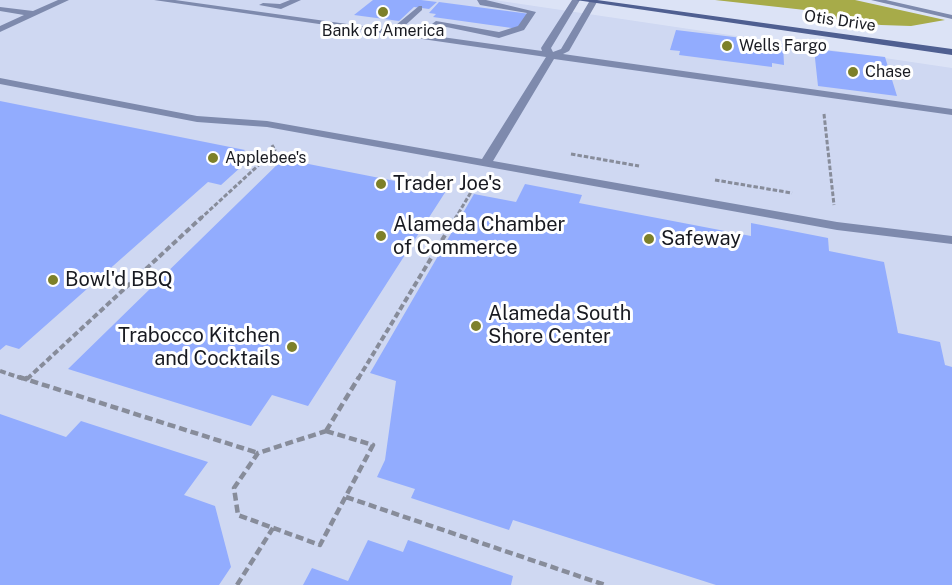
<!DOCTYPE html>
<style>
body{margin:0}
canvas{display:block;background:#dce3f6}
</style>
<canvas width="952" height="585"></canvas>
<script>
const c = document.querySelector('canvas').getContext('2d');
c.lineJoin = 'round';
function fill(path, color) {
  c.fillStyle = color;
  c.fill(path, 'evenodd');
}
function shape(rows) {
  const path = new Path2D();
  for (const r of rows) {
    path.moveTo(r[0], r[1]);
    for (let i = 2; i < r.length; i += 2) path.lineTo(r[i], r[i + 1]);
  }
  return path;
}
function stroke(path, color, width, dash) {
  c.strokeStyle = color;
  c.lineWidth = width;
  c.lineCap = dash ? 'butt' : 'round';
  c.setLineDash(dash || []);
  c.stroke(path);
}
function drawText(font, color, halo, rows, align = 'center') {
  c.font = font + ' "Public Sans",sans-serif';
  c.lineWidth = 6;
  c.setLineDash([]);
  c.textBaseline = 'middle';
  c.strokeStyle = halo;
  c.fillStyle = color;
  for (const [text, x, y, turn = 0] of rows) {
    c.save();
    c.translate(x, y);
    c.rotate((+turn || 0) * Math.PI / 180);
    c.textAlign = isNaN(turn) ? turn : align;
    if (halo) c.strokeText(text, 0, 0);
    c.fillText(text, 0, 0);
    c.restore();
  }
}
const built = shape([
 [0,0,494,0,952,68,952,585,0,585]
]);
const water = shape([
 [715,0,855,0,945,20,911,26,881,25,818,17,805,10]
]);
const building = shape([
 [373,0,421,0,437,2,429,9,414,7,399,21,354,15],
 [439,2,454,4,530,14,519,29,433,17,436,14,429,13],
 [676,30,783,43,784,65,772,63,772,67,679,55,680,51,670,50],
 [814,49,885,57,897,96,818,86],
 [0,101,245,150,240,155,252,157,221,185,208,182,19,349,6,345,0,350],
 [283,159,446,191,308,406,272,395,251,426,68,369],
 [525,184,582,195,579,203,751,236,751,223,828,238,829,251,884,262,898,333,940,342,945,365,952,367,952,585,716,585,513,520,509,530,411,498,415,489,377,477,385,460,396,381,370,373,474,194,516,202],
 [0,414,66,437,81,421,208,462,184,495,215,506,231,567,219,585,0,585],
 [368,540,403,552,408,540,513,576,511,585,303,585,312,568,348,581]
]);
const pathFar2 = shape([
 [824,114,834,205],
 [571,154,639,166],
 [715,180,792,193],
 [200,219,275,150,272,145],
 [455,219,477,182]
]);
const pathFar1 = shape([
 [0,371,24,379],
 [27,379,202,217],
 [358,379,456,217]
]);
const path = shape([
 [19,377,258,453],
 [25,380,28,377],
 [326,431,373,445,320,545,238,515,234,488,258,453,326,431],
 [326,431,359,377],
 [346,497,605,585],
 [237,585,273,528]
]);
const service = shape([
 [58,0,69,0,0,32,0,26,24,15,0,11,0,7,33,11,58,0],
 [154,0,175,0,390,30,419,6,422,6,422,10,399,31,542,51,541,48,572,0,580,0,551,48,553,52,561,49,589,2,594,0,597,2,569,51,563,54,952,109,952,115,554,59,493,161,837,222,952,236,952,244,837,230,267,127,197,122,0,84,0,78,197,116,267,121,482,159,546,57,154,0],
 [290,0,301,0,281,9,259,5,263,3,280,4,290,0],
 [477,0,486,0,536,12,524,30,499,38,432,24,436,21,499,32,518,26,527,13,480,5,477,0]
]);
const minor = shape([
 [871,0,886,0,952,15,952,19,871,0]
]);
const secondary = shape([
 [576,0,597,0,952,49,952,55,576,0]
]);
const markers = [
 [383,12,6,"#7d802a"],
 [727,46,6,"#7d802a"],
 [853,72,6,"#7d802a"],
 [213,158,6,"#7d802a"],
 [381,184,6,"#7d802a"],
 [381,236,6,"#7d802a"],
 [649,239,6,"#7d802a"],
 [53,280,6,"#7d802a"],
 [476,326,6,"#7d802a"],
 [292,347,6,"#7d802a"]
];
const farStreetnames = [
 ["Otis Drive",840,21,8]
];
const farPoinames = [
 ["Bank of America",383,31,"center"],
 ["Wells Fargo",739,46],
 ["Chase",865,72],
 ["Applebee's",225,158]
];
const poiNames = [
 ["Trader Joe's",393,184],
 ["Alameda Chamber",393,225],
 ["of Commerce",393,248],
 ["Safeway",661,239],
 ["Bowl'd BBQ",65,280],
 ["Alameda South",488,314],
 ["Shore Center",488,337],
 ["Trabocco Kitchen",280,336,"right"],
 ["and Cocktails",280,359,"right"]
];
fill(built, '#cfd8f2');
fill(water, '#a7ab49');
fill(building, '#92acfe');
stroke(pathFar2, '#878c9a', 3, [4.5, 2]);
stroke(pathFar1, '#878c9a', 4, [6, 3]);
stroke(path, '#878c9a', 4.5, [8, 4]);
fill(service, '#7e8aad');
fill(minor, '#7e8aad');
fill(secondary, '#4f5f91');
for (const [x, y, r, color] of markers) {
  const dot = new Path2D();
  dot.arc(x, y, r, 0, 2 * Math.PI);
  c.fillStyle = color;
  c.fill(dot);
  stroke(dot, '#fff', 2);
}
drawText('16px', '#181a21', '#fff', farStreetnames);
drawText('16px', '#181a21', '#fff', farPoinames, 'left');
drawText('20px', '#181a21', '#fff', poiNames, 'left');
</script>
